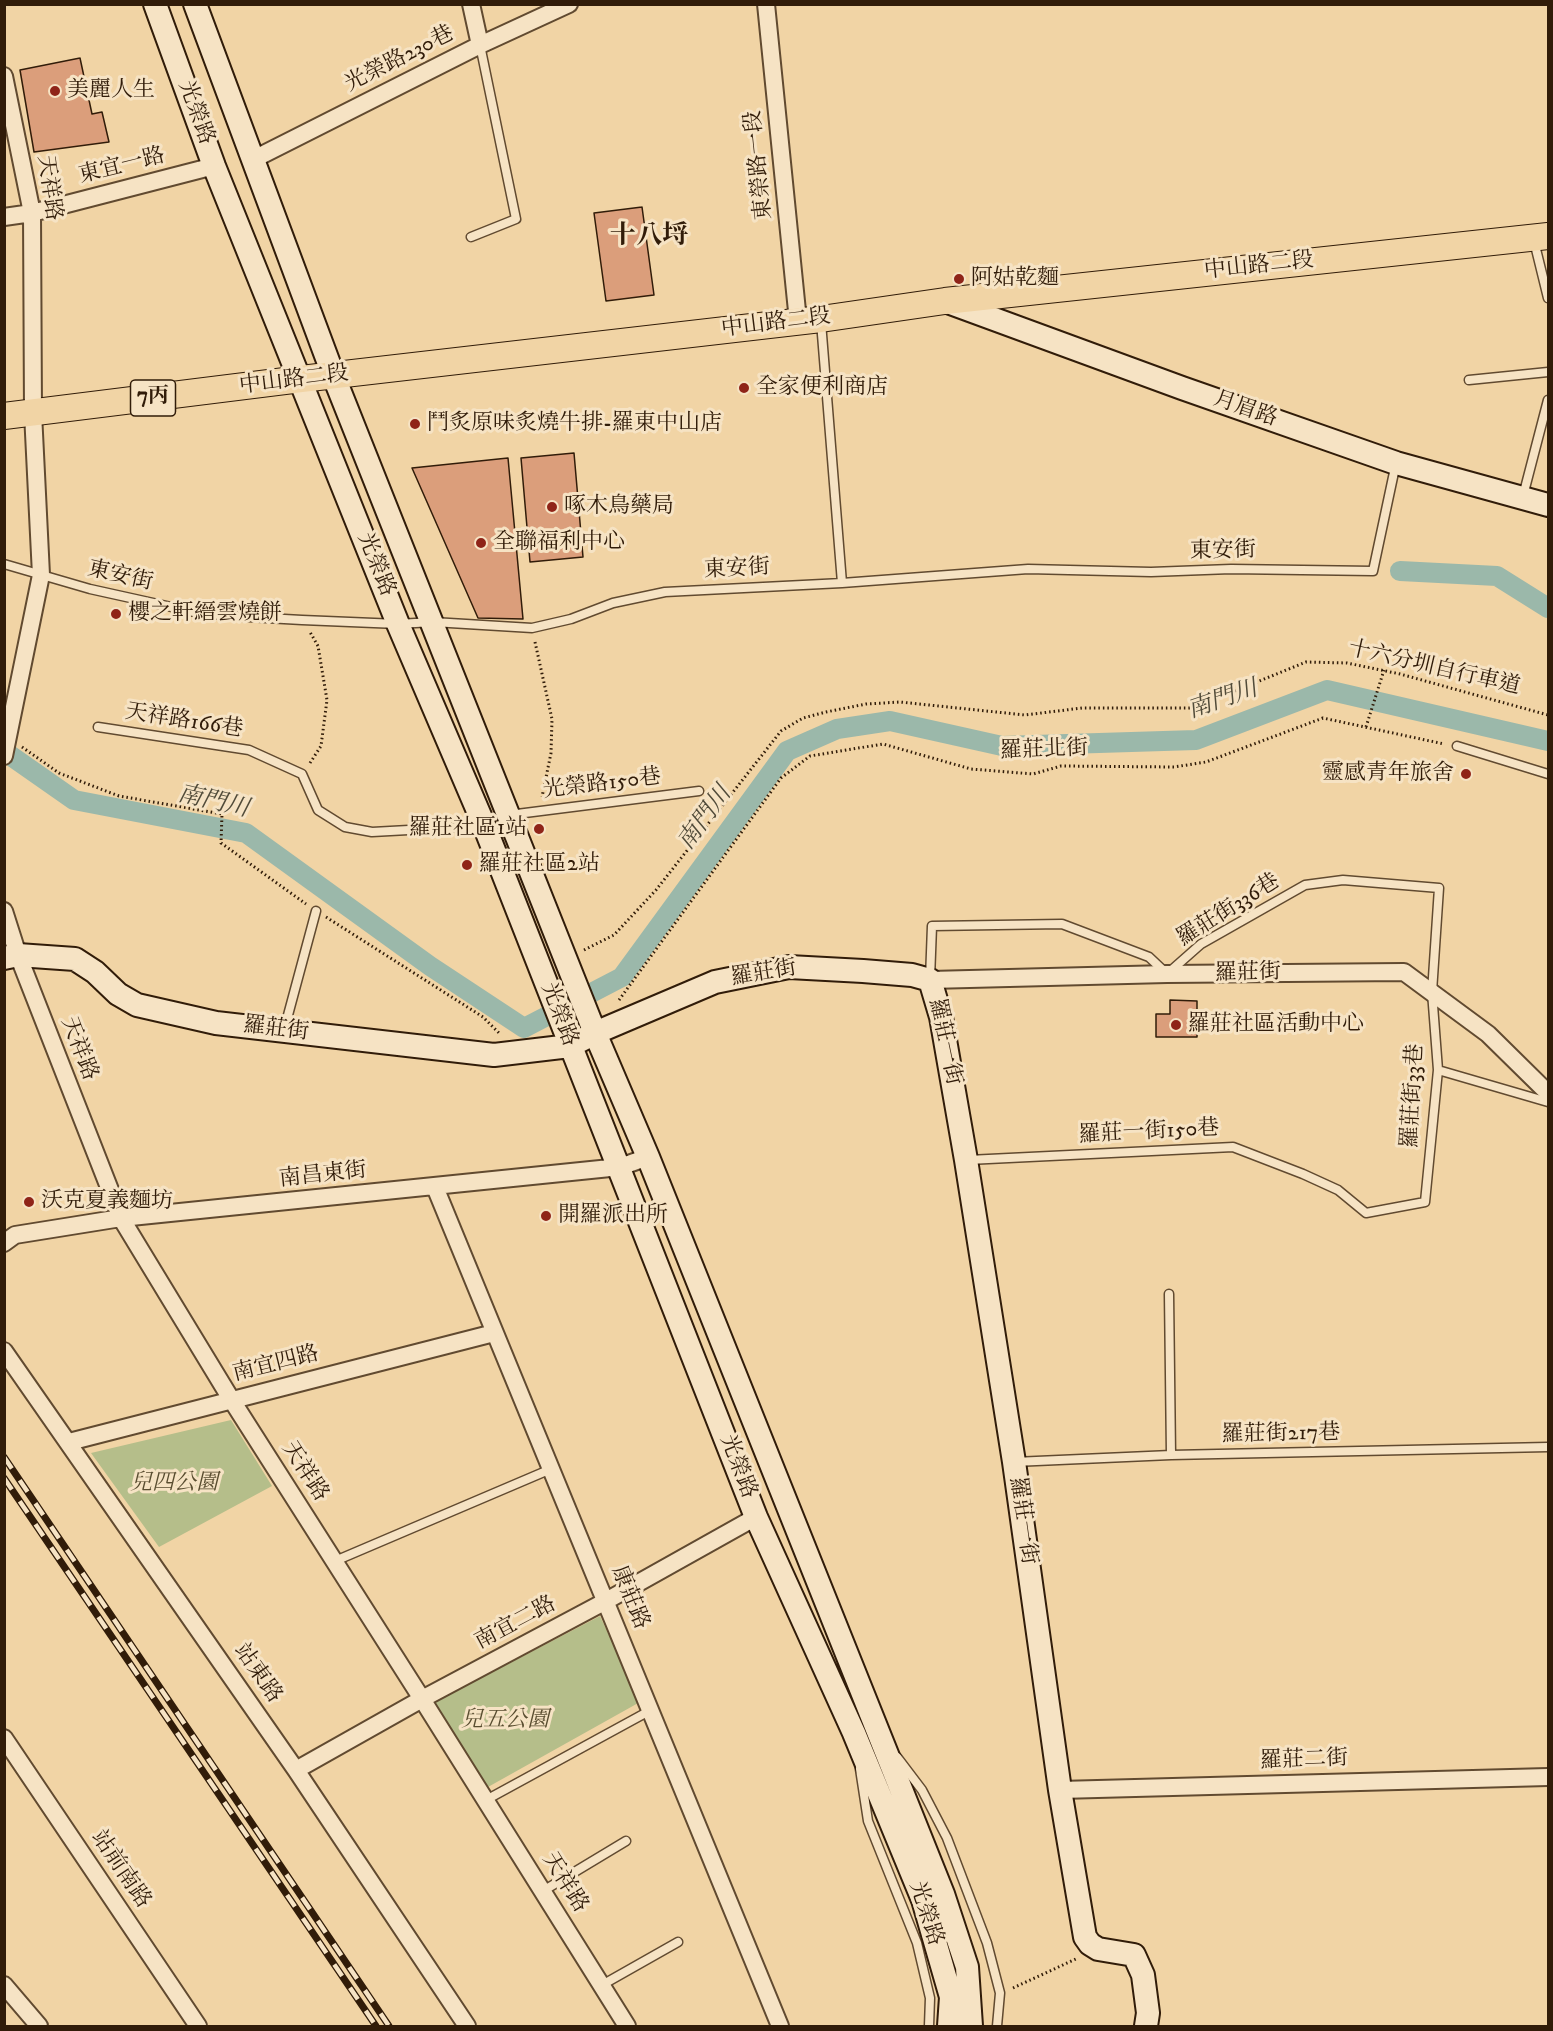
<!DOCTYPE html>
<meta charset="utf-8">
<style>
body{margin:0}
#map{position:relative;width:1553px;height:2031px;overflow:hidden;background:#f1d4a5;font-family:"IM FELL DW Pica",serif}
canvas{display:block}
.frame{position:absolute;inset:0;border:6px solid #311c09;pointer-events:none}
</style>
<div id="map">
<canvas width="1553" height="2031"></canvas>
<div class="frame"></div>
</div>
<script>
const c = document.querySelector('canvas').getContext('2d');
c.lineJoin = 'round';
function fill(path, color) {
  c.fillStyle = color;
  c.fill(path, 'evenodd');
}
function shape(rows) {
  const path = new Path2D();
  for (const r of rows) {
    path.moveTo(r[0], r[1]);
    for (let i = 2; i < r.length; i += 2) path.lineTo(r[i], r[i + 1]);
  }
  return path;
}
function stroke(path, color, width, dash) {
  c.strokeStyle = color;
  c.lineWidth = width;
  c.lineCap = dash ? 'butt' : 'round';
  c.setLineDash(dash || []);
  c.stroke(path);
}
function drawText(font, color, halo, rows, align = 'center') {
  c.font = font + ' "IM FELL DW Pica","Noto Serif TC",serif';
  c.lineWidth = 6;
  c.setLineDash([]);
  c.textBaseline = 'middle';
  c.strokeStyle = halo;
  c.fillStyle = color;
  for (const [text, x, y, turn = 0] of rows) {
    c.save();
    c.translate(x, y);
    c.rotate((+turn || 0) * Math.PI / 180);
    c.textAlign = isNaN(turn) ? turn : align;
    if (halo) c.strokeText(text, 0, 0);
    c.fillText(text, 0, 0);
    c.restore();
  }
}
const green = shape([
 [231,1420,272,1486,159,1547,91,1453],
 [600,1616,640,1702,488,1787,435,1702]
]);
const canal = shape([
 [1400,571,1497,576,1548,608],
 [4,751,74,800,246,833,430,966,524,1028,622,977,787,751,837,729,890,721,1002,746,1196,740,1327,690,1548,741]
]);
const building = shape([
 [80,58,92,114,102,112,109,142,34,152,20,70,80,58],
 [642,207,654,295,606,301,594,213,642,207],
 [574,453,583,557,530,562,521,458,574,453],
 [508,458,523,619,478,618,412,468,508,458],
 [1170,1000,1197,1001,1197,1037,1156,1037,1156,1014,1170,1014,1170,1000]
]);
const path = shape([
 [535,642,552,719,551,753,542,797],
 [1366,727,1384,670],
 [22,747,59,773,119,796,222,814,221,843,306,904],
 [310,763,321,746,327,700,318,646,310,632],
 [326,917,483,1017,500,1034],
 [584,950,614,935,656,890,781,731,803,718,826,712,866,704,900,702,1025,715,1082,708,1193,708,1306,662,1347,663,1400,674,1548,715],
 [619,1000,781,778,810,756,883,744,971,769,1033,774,1061,766,1174,767,1206,762,1323,718,1444,744],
 [1013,1988,1078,1958]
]);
const lane = shape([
 [471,237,516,219,480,45],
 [1534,241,1548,298],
 [821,322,842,583],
 [1469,380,1548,372],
 [1523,496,1548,400],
 [4,564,90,589,194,612,231,616,302,620,398,624,433,622,532,628,571,619,613,603,665,592,842,583,1028,569,1151,572,1231,569,1373,571,1396,463],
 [98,727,249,750,302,774,318,810,345,827,372,832,482,826],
 [1457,746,1548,774],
 [509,815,699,791],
 [930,979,932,926,1062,924,1149,957,1167,974,1201,944,1305,885,1343,880,1439,888,1432,992,1438,1070,1425,1202,1366,1213,1338,1190,1303,1174,1233,1147,968,1160],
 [284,1030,316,911],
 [1438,1070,1548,1102],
 [1169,1294,1171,1455],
 [1014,1462,1171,1455,1548,1447],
 [335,1561,551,1469],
 [897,1757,922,1790,947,1838,987,1943,1000,1993,997,2026],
 [860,1769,868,1821,917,1943,930,1998,929,2026],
 [486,1800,651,1710],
 [543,1891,626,1841],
 [602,1985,678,1942]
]);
const street = shape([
 [471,4,480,45],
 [766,4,798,321],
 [4,76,32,213,33,413,41,575,4,756],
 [254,159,480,45,569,4],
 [4,217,32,213,214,166],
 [4,911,18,955,121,1218,231,1399,422,1699,627,2026],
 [930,980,1167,974,1404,972,1488,1034,1548,1093],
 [435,1187,780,2026],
 [4,1243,15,1235,121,1218,620,1167,648,1157],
 [4,1351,296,1770,467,2026],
 [69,1442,494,1333],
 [4,1738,198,2026],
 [296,1770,422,1699,606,1601,756,1517],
 [1060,1790,1548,1777],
 [4,1985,39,2026]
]);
const secondary = shape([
 [155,4,214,166,398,624,484,825,756,1517,854,1733,923,1900,951,1997,949,2026],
 [195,4,334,377,595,1033,648,1157,943,1894,967,1967,971,2026],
 [945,301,1182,388,1396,463,1548,505],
 [4,958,18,955,75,959,95,972,118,994,137,1005,216,1023,494,1055,570,1046,595,1033,715,982,789,967,863,971,912,975,930,980,941,1017,966,1160,1014,1462,1060,1790,1085,1937,1090,1944,1098,1949,1134,1955,1143,1975,1148,2013,1146,2026]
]);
const primary = shape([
 [4,416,301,379,821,319,945,301,1548,236]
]);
const rail = shape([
 [4,1457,389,2026],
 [4,1478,376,2026]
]);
const markers = [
 [55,91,6,"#8f2418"],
 [959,279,6,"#8f2418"],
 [744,388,6,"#8f2418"],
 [415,424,6,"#8f2418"],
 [552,507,6,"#8f2418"],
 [481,543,6,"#8f2418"],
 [116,614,6,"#8f2418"],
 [1466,774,6,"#8f2418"],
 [539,829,6,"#8f2418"],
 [467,865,6,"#8f2418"],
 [1176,1025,6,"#8f2418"],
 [29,1202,6,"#8f2418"],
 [546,1216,6,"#8f2418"]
];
const shields = [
 [153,398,45]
];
const shieldNames = [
 ["7丙",153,398]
];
const streetNames = [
 ["光榮路230巷",400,60,-27],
 ["光榮路",195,113,70],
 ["東榮路一段",760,165,-96],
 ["東宜一路",122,167,-14],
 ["天祥路",48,188,82],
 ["中山路二段",1259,267,-6],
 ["中山路二段",776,324,-7],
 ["中山路二段",294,381,-7],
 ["月眉路",1245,410,19],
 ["東安街",1223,552,-1],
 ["光榮路",375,565,68],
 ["東安街",737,570,-3],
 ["東安街",120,577,13],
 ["十六分圳自行車道",1434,669,13],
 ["天祥路166巷",184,722,9],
 ["羅莊北街",1044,751,-2],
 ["光榮路150巷",602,785,-7],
 ["羅莊街336巷",1229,911,-32],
 ["羅莊街",764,974,-9],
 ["羅莊街",1248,974,-1],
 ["光榮路",558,1015,69],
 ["羅莊街",276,1030,7],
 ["羅莊一街",944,1042,78],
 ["天祥路",78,1049,69],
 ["羅莊街33巷",1414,1096,-87],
 ["羅莊一街150巷",1149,1133,-3],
 ["南昌東街",323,1176,-6],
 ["南宜四路",276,1365,-14],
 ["羅莊街217巷",1281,1435,-1],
 ["光榮路",737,1467,69],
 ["天祥路",304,1472,57],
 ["羅莊一街",1022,1521,82],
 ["康莊路",629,1598,68],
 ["南宜二路",516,1624,-28],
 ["站東路",257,1674,55],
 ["羅莊二街",1304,1761,-2],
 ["站前南路",120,1870,56],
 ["天祥路",564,1883,58],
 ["光榮路",925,1914,72]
];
const poiNames = [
 ["美麗人生",67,91],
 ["阿姑乾麵",971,279],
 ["全家便利商店",756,388],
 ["鬥炙原味炙燒牛排-羅東中山店",427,424],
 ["啄木鳥藥局",564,507],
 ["全聯福利中心",493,543],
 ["櫻之軒縉雲燒餅",128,614],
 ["靈感青年旅舍",1454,774,"right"],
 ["羅莊社區1站",527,829,"right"],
 ["羅莊社區2站",479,865],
 ["羅莊社區活動中心",1188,1025],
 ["沃克夏義麵坊",41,1202],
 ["開羅派出所",558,1216]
];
const parkNames = [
 ["兒四公園",174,1484],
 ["兒五公園",505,1721]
];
const waterNames = [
 ["南門川",1223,701,-19],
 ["南門川",213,803,13],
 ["南門川",706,819,-54]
];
const quarterNames = [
 ["十八埒",649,238]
];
fill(green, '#b5be8a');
stroke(canal, '#9bb8aa', 20);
fill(building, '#db9e7b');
stroke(building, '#311c09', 1.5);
stroke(lane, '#614a30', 11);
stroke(street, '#614a30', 20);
stroke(secondary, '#311c09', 26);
stroke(primary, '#311c09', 28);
stroke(path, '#311c09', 3, [1.5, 3]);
stroke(lane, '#f6e3c4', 8);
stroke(street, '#f6e3c4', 16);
stroke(secondary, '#f6e3c4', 22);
stroke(primary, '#f1d4a5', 26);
stroke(rail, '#311c09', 7);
stroke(rail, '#f6e3c4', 4.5, [14]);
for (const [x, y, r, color] of markers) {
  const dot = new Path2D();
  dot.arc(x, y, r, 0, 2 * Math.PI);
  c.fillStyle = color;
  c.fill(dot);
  stroke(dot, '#f6e3c4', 2);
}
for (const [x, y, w] of shields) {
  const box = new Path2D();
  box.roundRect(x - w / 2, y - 18, w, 36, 4.5);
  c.fillStyle = '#f6e3c4';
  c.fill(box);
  stroke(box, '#311c09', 1.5);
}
drawText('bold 21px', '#311c09', null, shieldNames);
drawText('22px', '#311c09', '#f6e3c4', streetNames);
drawText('22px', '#311c09', '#f6e3c4', poiNames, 'left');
drawText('italic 22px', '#594d30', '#f6e3c4', parkNames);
drawText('italic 24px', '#514b39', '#f6e3c4', waterNames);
drawText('bold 26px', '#311c09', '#f6e3c4', quarterNames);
</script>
